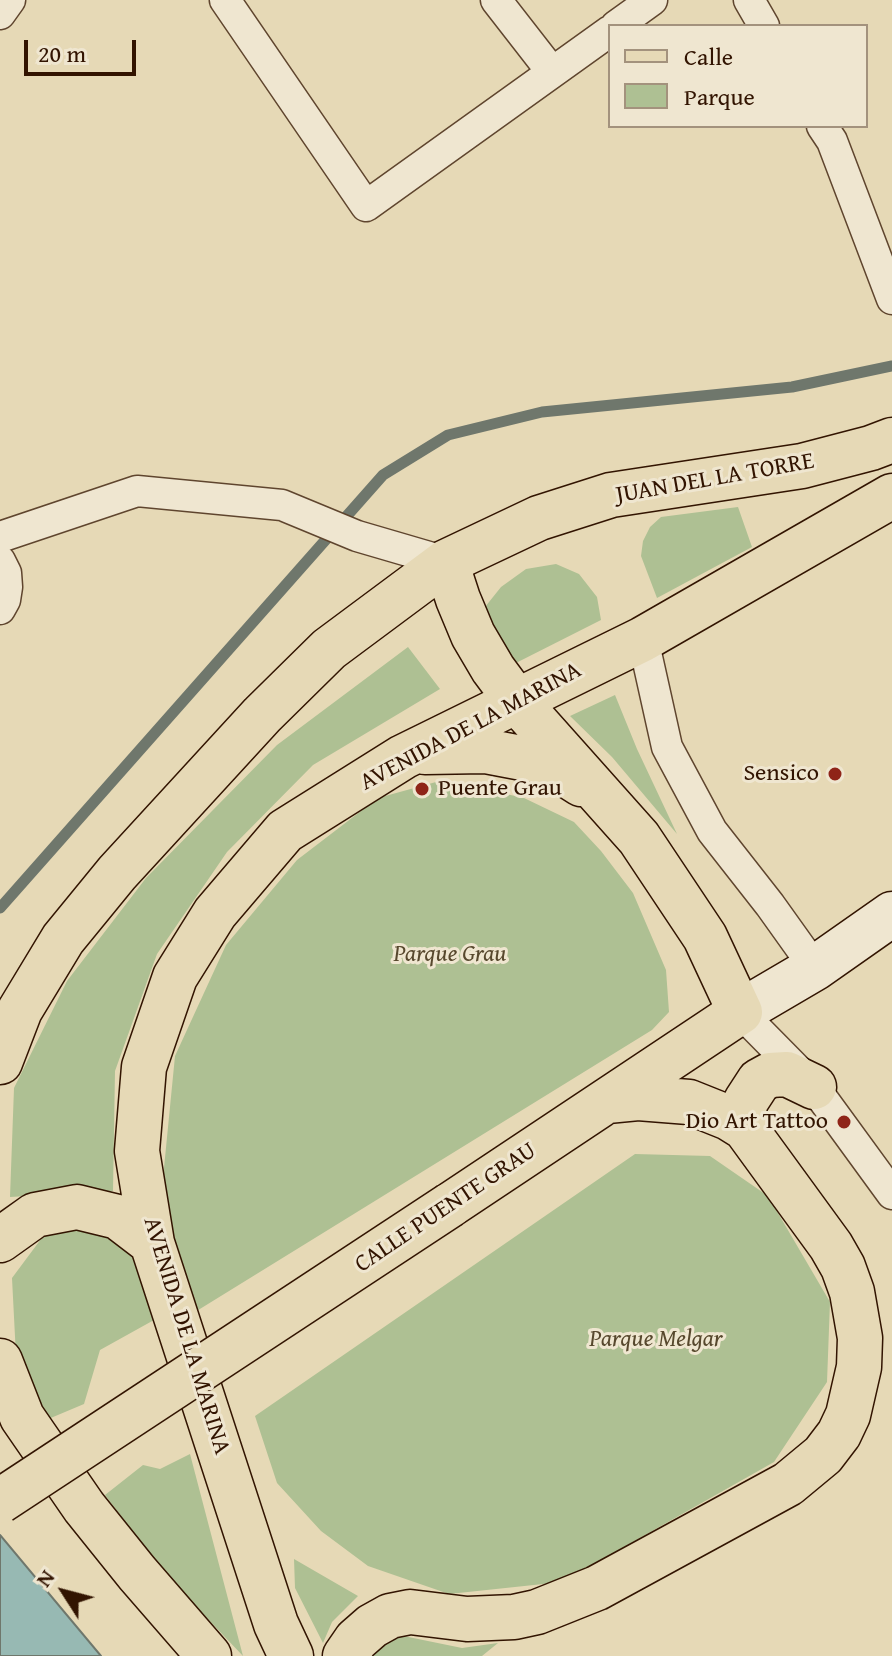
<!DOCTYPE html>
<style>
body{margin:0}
#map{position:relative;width:892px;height:1656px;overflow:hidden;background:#e6d9b6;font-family:"Gentium Book Plus",serif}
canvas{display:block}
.legend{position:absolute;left:608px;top:24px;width:260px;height:104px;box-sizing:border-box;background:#efe6d0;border:2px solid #a3927d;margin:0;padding:10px 14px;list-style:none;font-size:24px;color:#321401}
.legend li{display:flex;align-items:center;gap:16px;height:40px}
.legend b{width:40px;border:2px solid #a3927d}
.north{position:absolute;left:24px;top:1552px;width:80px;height:80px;-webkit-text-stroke:6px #efe6d0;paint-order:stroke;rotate:306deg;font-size:22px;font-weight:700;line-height:32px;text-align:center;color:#321401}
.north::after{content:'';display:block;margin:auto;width:28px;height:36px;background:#321401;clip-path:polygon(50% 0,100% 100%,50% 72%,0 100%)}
.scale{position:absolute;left:24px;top:40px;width:112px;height:36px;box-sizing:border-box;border:4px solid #321401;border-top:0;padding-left:10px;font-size:24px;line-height:28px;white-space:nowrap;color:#321401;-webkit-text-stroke:6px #efe6d0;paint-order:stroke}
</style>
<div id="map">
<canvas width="892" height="1656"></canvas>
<ul class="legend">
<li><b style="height:10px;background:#e6d9b6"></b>Calle</li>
<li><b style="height:22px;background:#aec093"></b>Parque</li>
</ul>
<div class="north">N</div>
<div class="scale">20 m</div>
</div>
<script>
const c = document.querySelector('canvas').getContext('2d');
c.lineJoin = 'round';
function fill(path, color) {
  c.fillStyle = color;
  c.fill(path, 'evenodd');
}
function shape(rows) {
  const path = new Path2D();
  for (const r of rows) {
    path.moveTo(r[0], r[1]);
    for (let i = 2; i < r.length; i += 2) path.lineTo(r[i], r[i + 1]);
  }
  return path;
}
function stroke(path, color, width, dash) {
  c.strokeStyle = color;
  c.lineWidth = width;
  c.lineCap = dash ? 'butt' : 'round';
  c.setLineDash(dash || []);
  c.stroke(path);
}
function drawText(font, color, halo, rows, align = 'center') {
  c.font = font + ' "Gentium Book Plus",serif';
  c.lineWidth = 6;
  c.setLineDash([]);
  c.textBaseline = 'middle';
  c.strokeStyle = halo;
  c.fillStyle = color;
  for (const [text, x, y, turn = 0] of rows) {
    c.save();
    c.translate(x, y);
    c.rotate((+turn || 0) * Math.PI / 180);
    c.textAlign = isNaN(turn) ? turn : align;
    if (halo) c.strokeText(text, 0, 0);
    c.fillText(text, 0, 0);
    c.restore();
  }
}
const green = shape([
 [738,507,752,547,657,598,641,556,643,541,650,527,661,517],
 [556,564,579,574,597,597,601,620,508,667,485,607,501,587,526,569],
 [408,647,440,689,313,765,227,852,157,954,115,1071,113,1191,10,1197,14,1088,67,981,146,878,277,745],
 [615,695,637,749,677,834,612,757,570,716],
 [436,782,475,787,524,798,574,822,601,851,633,893,666,970,669,1012,652,1030,195,1312,176,1263,163,1178,175,1056,226,945,297,860,378,798],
 [635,1154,710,1156,768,1196,830,1302,827,1382,774,1462,562,1582,449,1594,368,1566,321,1531,277,1483,255,1416],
 [106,1226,136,1248,154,1320,100,1350,84,1404,46,1420,16,1356,12,1278,44,1235],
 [190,1454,243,1656,164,1573,105,1495,143,1465,160,1469],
 [294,1559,358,1596,332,1622,323,1643,295,1588],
 [384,1632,462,1648,498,1643,482,1656,358,1656]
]);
const water = shape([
 [0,1535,101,1656,0,1656,0,1535]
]);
const stream = shape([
 [0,908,383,475,448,435,542,412,792,387,892,366]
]);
const street = shape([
 [225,0,366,206,610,31],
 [496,0,552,72],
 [749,0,764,26],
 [0,14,10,0],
 [616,26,652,0],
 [822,126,832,141,892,299],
 [0,537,137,491,282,505,357,536,446,562],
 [0,561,6,573,7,587,5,600,0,609],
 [643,639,667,747,712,831,770,905,815,968],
 [740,1012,814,1087,892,1194]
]);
const secondary = shape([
 [740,1012,815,968,892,914]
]);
const primary = shape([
 [446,562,458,599,473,635,493,669,516,700,639,838,705,937,740,1012,450,1205],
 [425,752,485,751,548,763,581,784],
 [0,1062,20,1010,63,939,117,873,262,715,329,649,446,562,539,518,611,495,802,466,871,448,892,440],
 [745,1128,743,1114,746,1101,759,1081,770,1075,787,1074,814,1087],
 [0,1240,35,1215,77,1207,118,1217,152,1243],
 [0,1361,22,1417,84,1507,137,1573,209,1656],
 [291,1656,276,1624,152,1243,137,1151,144,1067,175,977,215,913,285,831,403,757,643,639,892,496],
 [345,1656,356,1640,372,1626,390,1616,410,1612,467,1619,514,1617,537,1612,597,1588,788,1484,823,1455,839,1434,848,1415,859,1367,860,1338,852,1292,843,1267,831,1246,745,1128,729,1118,689,1102,638,1098,607,1101]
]);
const primaryBridge = shape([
 [0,1501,450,1205]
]);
const markers = [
 [835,774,8,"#8f2418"],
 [422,789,8,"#8f2418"],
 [844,1122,8,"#8f2418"]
];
const streetNames = [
 ["JUAN DEL LA TORRE",715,479,-10],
 ["AVENIDA DE LA MARINA",471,727,-28],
 ["CALLE PUENTE GRAU",446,1208,-34],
 ["AVENIDA DE LA MARINA",186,1336,73]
];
const poiNames = [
 ["Sensico",819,774],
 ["Puente Grau",438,789,"left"],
 ["Dio Art Tattoo",828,1122]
];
const parkNames = [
 ["Parque Grau",450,955],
 ["Parque Melgar",656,1340]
];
fill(green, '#aec093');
fill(water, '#97b9b3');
stroke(water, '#6f776c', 2);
stroke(stream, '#6f776c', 11);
stroke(street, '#5f452e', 33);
stroke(secondary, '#321401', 47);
stroke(primary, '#321401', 47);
stroke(street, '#efe6d0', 30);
stroke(secondary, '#efe6d0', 44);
stroke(primary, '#e6d9b6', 44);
stroke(primaryBridge, '#321401', 47, []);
stroke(primaryBridge, '#e6d9b6', 44);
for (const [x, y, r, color] of markers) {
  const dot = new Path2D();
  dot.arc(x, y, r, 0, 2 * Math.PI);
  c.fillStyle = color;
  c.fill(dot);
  stroke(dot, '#efe6d0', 3);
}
drawText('24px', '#321401', '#efe6d0', streetNames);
drawText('24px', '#321401', '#efe6d0', poiNames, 'right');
drawText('italic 24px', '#57482d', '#efe6d0', parkNames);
</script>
